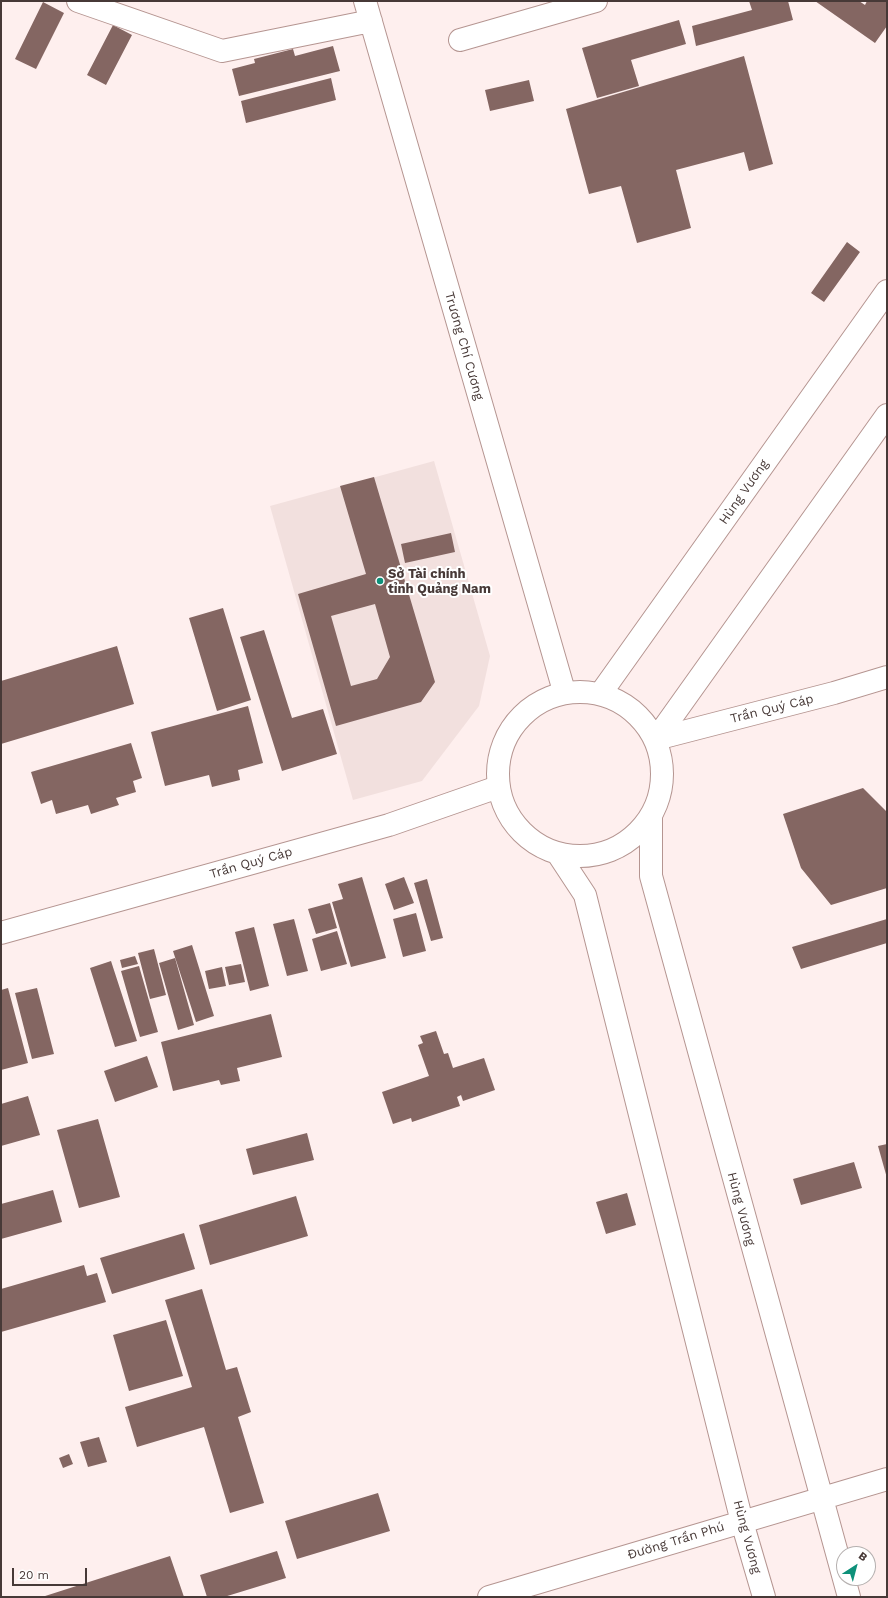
<!DOCTYPE html>
<meta charset="utf-8">
<style>
body{margin:0}
#map{position:relative;width:888px;height:1598px;overflow:hidden;background:#feefee;font-family:"Work Sans",sans-serif}
canvas{display:block}
.frame{position:absolute;inset:0;border:2px solid #473937;pointer-events:none}
.north{position:absolute;left:836px;top:1546px;width:40px;height:40px;box-sizing:border-box;background:#fff;border:1px solid #b5b0af;border-radius:50%;rotate:36deg;font-size:11px;font-weight:700;line-height:16px;text-align:center;color:#473937}
.north::after{content:'';display:block;margin:auto;width:14px;height:18px;background:#0e917a;clip-path:polygon(50% 0,100% 100%,50% 72%,0 100%)}
.scale{position:absolute;left:12px;top:1568px;width:75px;height:18px;box-sizing:border-box;border:2px solid #473937;border-top:0;padding-left:5px;font-size:12px;line-height:14px;white-space:nowrap;color:#473937;-webkit-text-stroke:3px #fff;paint-order:stroke}
</style>
<div id="map">
<canvas width="888" height="1598"></canvas>
<div class="frame"></div>
<div class="north">B</div>
<div class="scale">20 m</div>
</div>
<script>
const c = document.querySelector('canvas').getContext('2d');
c.lineJoin = 'round';
function fill(path, color) {
  c.fillStyle = color;
  c.fill(path, 'evenodd');
}
function shape(rows) {
  const path = new Path2D();
  for (const r of rows) {
    if (r.length === 3) {
      path.moveTo(r[0] + r[2], r[1]);
      path.arc(r[0], r[1], r[2], 0, 2 * Math.PI);
      continue;
    }
    path.moveTo(r[0], r[1]);
    for (let i = 2; i < r.length; i += 2) path.lineTo(r[i], r[i + 1]);
  }
  return path;
}
function stroke(path, color, width, dash) {
  c.strokeStyle = color;
  c.lineWidth = width;
  c.lineCap = dash ? 'butt' : 'round';
  c.setLineDash(dash || []);
  c.stroke(path);
}
function drawText(font, color, halo, rows, align = 'center') {
  c.font = font + ' "Work Sans",sans-serif';
  c.lineWidth = 4;
  c.setLineDash([]);
  c.textBaseline = 'middle';
  c.strokeStyle = halo;
  c.fillStyle = color;
  for (const [text, x, y, turn = 0] of rows) {
    c.save();
    c.translate(x, y);
    c.rotate((+turn || 0) * Math.PI / 180);
    c.textAlign = isNaN(turn) ? turn : align;
    if (halo) c.strokeText(text, 0, 0);
    c.fillText(text, 0, 0);
    c.restore();
  }
}
const built = shape([
 [434,461,490,656,479,706,422,781,353,800,270,506]
]);
const building = shape([
 [749,1,788,1,793,20,696,46,692,26,752,10],
 [815,1,859,1,865,5,867,1,887,1,887,26,875,43],
 [43,2,64,13,36,69,15,59],
 [679,20,686,44,631,60,639,86,597,98,582,48],
 [113,25,132,35,106,85,87,75],
 [333,46,340,71,239,96,232,69,255,63,254,59,293,49,295,56],
 [744,56,773,164,749,171,744,152,676,170,691,228,637,243,621,186,589,194,566,109],
 [331,78,336,100,246,123,241,101],
 [529,80,534,101,490,111,485,90],
 [847,242,860,252,824,302,811,293],
 [374,477,435,682,421,702,336,726,298,594,366,574,340,486],
 [375,604,390,657,377,679,351,686,331,616],
 [451,533,455,552,405,563,401,544],
 [223,608,251,700,217,711,189,618],
 [264,630,292,718,323,709,337,754,282,771,240,637],
 [117,646,134,704,1,744,1,681],
 [248,706,263,763,238,770,240,780,212,787,209,775,165,786,151,732],
 [131,743,142,778,133,781,136,792,116,798,119,805,91,814,88,805,56,814,52,800,41,804,31,772],
 [863,788,887,812,887,888,831,905,801,868,783,814],
 [362,877,386,958,351,967,332,902,343,899,338,884],
 [404,877,414,903,394,910,385,884],
 [427,879,443,938,431,941,414,883],
 [330,903,337,928,316,934,308,909],
 [416,913,426,951,403,957,393,919],
 [294,919,308,971,287,976,273,924],
 [887,919,887,943,801,969,792,947],
 [254,927,269,986,250,991,235,932],
 [337,931,347,964,321,971,312,939],
 [192,945,214,1016,196,1022,173,951],
 [154,949,166,995,150,999,138,953],
 [135,956,138,964,122,968,120,960],
 [175,958,194,1025,178,1030,159,963],
 [111,961,137,1041,115,1047,90,968],
 [241,964,245,982,229,985,225,967],
 [139,966,158,1032,140,1037,121,971],
 [222,967,226,986,209,989,205,971],
 [8,988,28,1063,1,1070,1,990],
 [37,988,54,1054,32,1059,15,993],
 [271,1014,282,1057,237,1068,240,1081,221,1085,219,1080,173,1091,161,1042],
 [436,1031,444,1054,448,1053,453,1068,484,1058,495,1090,463,1101,461,1095,457,1097,460,1106,412,1122,411,1118,393,1124,382,1092,429,1076,418,1045,423,1043,420,1036],
 [147,1056,158,1087,115,1102,104,1071],
 [28,1096,40,1135,1,1146,1,1104],
 [98,1119,120,1197,79,1208,57,1130],
 [307,1133,314,1160,253,1175,246,1149],
 [887,1144,887,1178,878,1146],
 [854,1162,862,1188,801,1205,793,1179],
 [53,1190,62,1222,1,1239,1,1204],
 [627,1193,636,1225,606,1234,596,1202],
 [296,1196,308,1236,210,1265,199,1225],
 [184,1233,195,1269,112,1294,100,1258],
 [84,1265,87,1276,97,1273,106,1302,1,1332,1,1289],
 [202,1289,226,1370,237,1367,251,1412,238,1417,264,1503,230,1513,204,1427,137,1447,125,1407,192,1387,165,1300],
 [166,1320,183,1376,129,1391,113,1335],
 [99,1437,107,1462,88,1467,80,1442],
 [69,1454,73,1464,63,1468,59,1458],
 [378,1493,390,1531,297,1559,285,1521],
 [277,1551,286,1578,224,1597,207,1597,200,1575],
 [170,1556,184,1597,42,1597]
]);
const minor = shape([
 [78,1,222,51,371,21],
 [365,1,564,691],
 [460,40,596,1],
 [656,739,834,693,887,677],
 [1,933,389,825,498,787]
]);
const major = shape([
 [580,774,82],
 [601,693,887,291],
 [656,739,887,415],
 [651,818,651,876,849,1597],
 [558,854,585,895,742,1522,764,1597],
 [489,1597,887,1479]
]);
const markers = [
 [380,581,4,"#0e917a"]
];
const streetNames = [
 ["Trương Chí Cương",464,346,74],
 ["Hùng Vương",744,492,-55],
 ["Trần Quý Cáp",772,709,-14],
 ["Trần Quý Cáp",251,863,-16],
 ["Hùng Vương",741,1209,75],
 ["Hùng Vương",747,1537,75],
 ["Đường Trần Phú",676,1541,-17]
];
const poiNames = [
 ["Sở Tài chính",388,574],
 ["tỉnh Quảng Nam",388,589]
];
fill(built, '#f2e0de');
fill(building, '#846662');
stroke(minor, '#b59591', 24);
stroke(major, '#b59591', 24);
stroke(minor, '#fff', 22);
stroke(major, '#fff', 22);
for (const [x, y, r, color] of markers) {
  const dot = new Path2D();
  dot.arc(x, y, r, 0, 2 * Math.PI);
  c.fillStyle = color;
  c.fill(dot);
  stroke(dot, '#fff', 1.5);
}
drawText('13px', '#473937', '#fff', streetNames);
drawText('bold 13px', '#473937', '#fff', poiNames, 'left');
</script>
